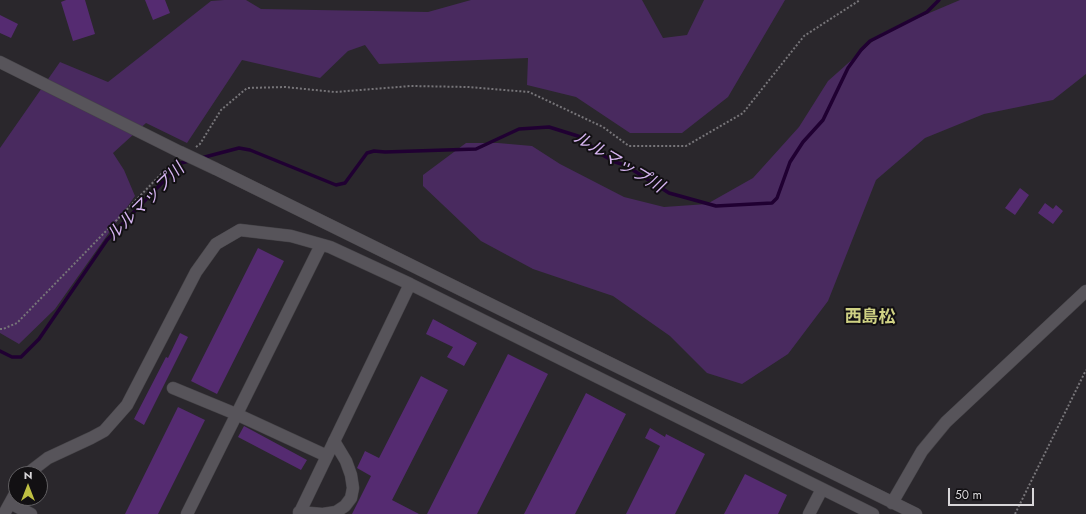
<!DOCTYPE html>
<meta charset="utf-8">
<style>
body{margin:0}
#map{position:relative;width:1086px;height:514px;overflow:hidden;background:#2a272c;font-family:Jost,sans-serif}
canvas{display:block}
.north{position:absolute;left:8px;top:466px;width:40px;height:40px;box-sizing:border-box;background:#121013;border:1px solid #615f62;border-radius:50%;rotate:0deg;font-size:11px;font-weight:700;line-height:16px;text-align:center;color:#d8d6d9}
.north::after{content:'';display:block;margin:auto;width:14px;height:18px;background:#bebf42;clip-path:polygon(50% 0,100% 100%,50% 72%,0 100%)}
.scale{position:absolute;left:948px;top:488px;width:86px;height:18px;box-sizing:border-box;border:2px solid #d8d6d9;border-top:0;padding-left:5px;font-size:12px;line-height:14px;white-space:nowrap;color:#d8d6d9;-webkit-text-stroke:3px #121013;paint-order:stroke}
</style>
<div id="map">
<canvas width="1086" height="514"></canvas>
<div class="north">N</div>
<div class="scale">50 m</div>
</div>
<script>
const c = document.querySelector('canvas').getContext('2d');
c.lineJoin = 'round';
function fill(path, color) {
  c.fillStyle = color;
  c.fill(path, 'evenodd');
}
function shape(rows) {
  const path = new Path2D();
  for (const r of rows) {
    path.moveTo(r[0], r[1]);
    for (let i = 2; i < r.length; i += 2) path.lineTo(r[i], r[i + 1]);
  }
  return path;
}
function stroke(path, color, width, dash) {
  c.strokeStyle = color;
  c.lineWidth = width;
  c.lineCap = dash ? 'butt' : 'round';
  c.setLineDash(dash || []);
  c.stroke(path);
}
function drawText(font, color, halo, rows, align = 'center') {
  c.font = font + ' Jost,"Noto Sans JP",sans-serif';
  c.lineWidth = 4;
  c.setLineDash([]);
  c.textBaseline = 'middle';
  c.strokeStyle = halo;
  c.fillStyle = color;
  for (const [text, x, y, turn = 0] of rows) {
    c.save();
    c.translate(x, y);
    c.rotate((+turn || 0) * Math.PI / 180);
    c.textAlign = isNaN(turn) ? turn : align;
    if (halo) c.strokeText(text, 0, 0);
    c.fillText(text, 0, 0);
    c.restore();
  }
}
const green = shape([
 [224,0,246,0,261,9,428,12,471,0,642,0,663,38,687,35,704,0,785,0,728,97,682,133,630,133,576,97,527,85,528,58,379,64,365,45,348,51,320,78,242,60,187,143,146,123,113,153,124,170,135,196,55,309,19,344,0,333,0,148,60,62,108,82,211,1],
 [960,0,1086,0,1086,74,1053,100,984,114,925,138,876,180,828,301,788,354,742,384,707,373,670,336,613,296,533,269,481,241,423,186,423,175,466,143,498,143,532,146,560,164,624,197,664,207,707,204,753,178,799,127,828,81,882,33]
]);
const stream = shape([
 [201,158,239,148,250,150,336,185,345,183,367,153,374,151,385,152,476,149,519,129,549,127,581,137,599,153,615,162,625,165,669,193,716,206,772,203,777,198,790,162,803,142,823,120,848,68,861,50,870,41,927,12,939,0],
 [0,351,12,357,21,357,39,339,107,240,181,163,189,161]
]);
const building = shape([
 [66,0,85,0,95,34,73,41,61,2],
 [145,0,165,0,170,13,153,20],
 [0,15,18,24,11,38,0,33],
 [1020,188,1029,195,1015,215,1005,208],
 [1045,203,1053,209,1056,205,1063,211,1053,224,1038,213],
 [258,248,284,261,217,394,191,381],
 [433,319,477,343,464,366,447,357,453,347,426,334],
 [180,333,188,337,144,425,134,419,166,357,168,358],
 [508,354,548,374,477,514,427,514],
 [421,376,448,390,392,500,419,514,352,514,371,476,357,468,365,451,379,458],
 [586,393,626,414,575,514,524,514],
 [178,407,205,420,158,514,125,514],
 [244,426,307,460,301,470,238,437],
 [650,428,665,437,666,434,705,454,675,514,626,514,660,446,645,438],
 [745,474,787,495,778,514,724,514]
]);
const path = shape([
 [196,147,200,144,221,110,247,88,285,87,335,92,411,86,468,87,529,92,603,127,629,146,686,146,743,113,804,36,860,0],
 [0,329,3,329,17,323,167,168,176,162],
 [1015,514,1086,370]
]);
const minor = shape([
 [0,62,180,152],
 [216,169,916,514],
 [173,388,236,414,327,456],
 [28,474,31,471,48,458,91,438,104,431,127,405,196,272,216,244,240,230,291,236,330,247,410,284,873,514],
 [10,503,31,514],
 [892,503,922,451,946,422,1086,291],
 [299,512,322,514],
 [4,514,16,492],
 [187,514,321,245],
 [299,514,410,284],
 [323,514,336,512,345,506,351,498,353,488,351,475,346,461,334,441],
 [809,514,822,489]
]);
const minorBridge = shape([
 [180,152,216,169]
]);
const waterNames = [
 ["ルルマップ川",618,163,31],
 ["ルルマップ川",146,203,-45]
];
const neighbourhoodNames = [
 ["西島松",870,318]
];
fill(green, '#492a5f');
stroke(stream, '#200032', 3.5);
fill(building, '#552b71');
stroke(minor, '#454347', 13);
stroke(path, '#777579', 2, [2, 2]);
stroke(minor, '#57545a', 12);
stroke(minorBridge, '#454347', 13, []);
stroke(minorBridge, '#57545a', 12);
drawText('italic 17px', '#d7b5f2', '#121013', waterNames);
drawText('bold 17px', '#cfd183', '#121013', neighbourhoodNames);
</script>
